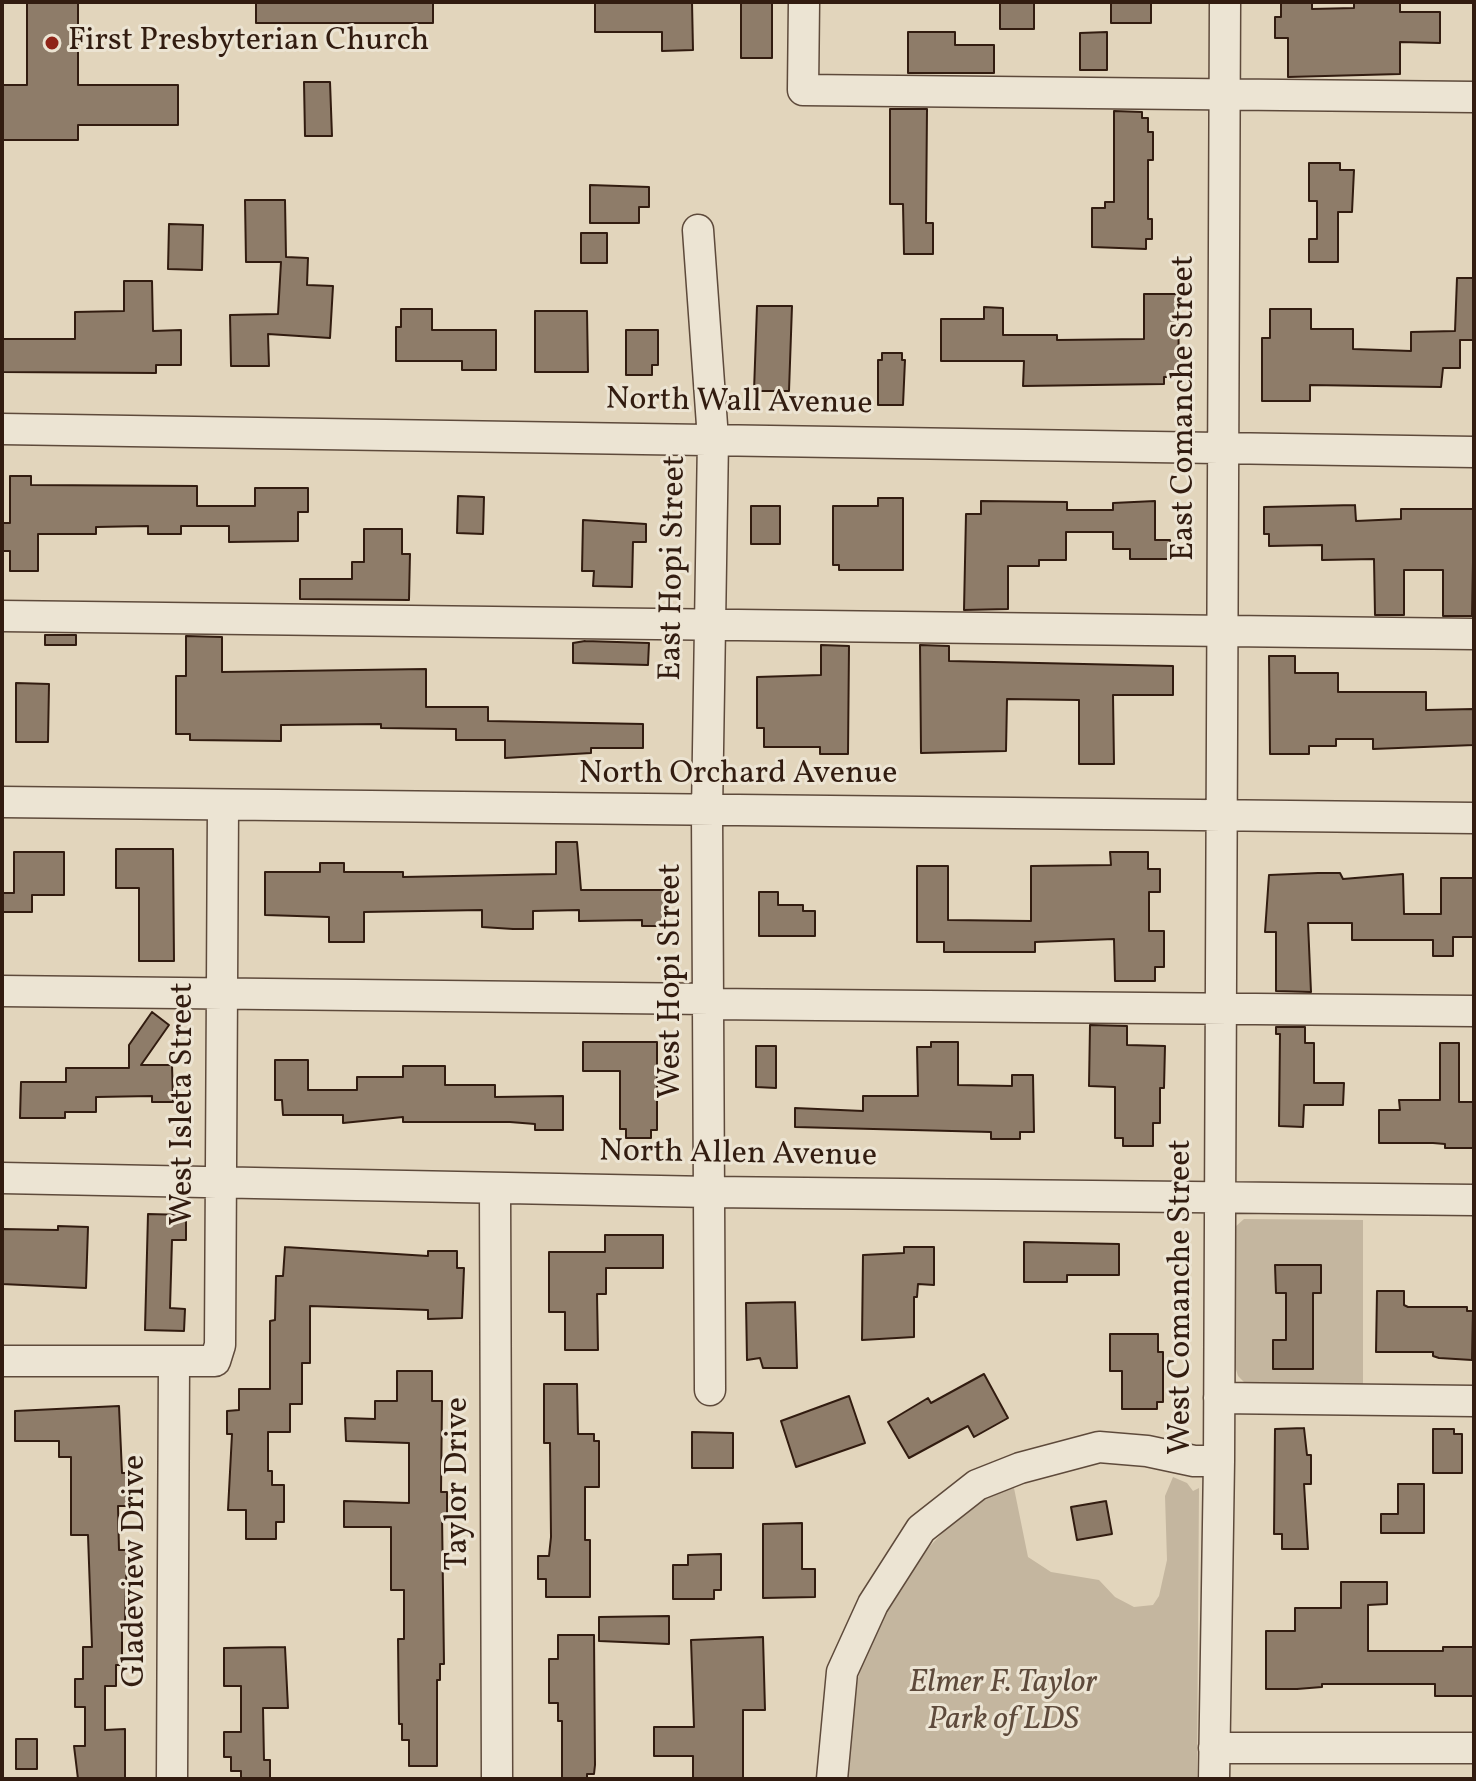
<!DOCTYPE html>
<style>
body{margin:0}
#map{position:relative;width:1476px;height:1781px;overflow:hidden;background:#e2d5bc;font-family:Vollkorn,serif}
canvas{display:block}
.frame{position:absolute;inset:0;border:4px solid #321c10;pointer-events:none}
</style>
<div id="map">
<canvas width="1476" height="1781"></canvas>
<div class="frame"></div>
</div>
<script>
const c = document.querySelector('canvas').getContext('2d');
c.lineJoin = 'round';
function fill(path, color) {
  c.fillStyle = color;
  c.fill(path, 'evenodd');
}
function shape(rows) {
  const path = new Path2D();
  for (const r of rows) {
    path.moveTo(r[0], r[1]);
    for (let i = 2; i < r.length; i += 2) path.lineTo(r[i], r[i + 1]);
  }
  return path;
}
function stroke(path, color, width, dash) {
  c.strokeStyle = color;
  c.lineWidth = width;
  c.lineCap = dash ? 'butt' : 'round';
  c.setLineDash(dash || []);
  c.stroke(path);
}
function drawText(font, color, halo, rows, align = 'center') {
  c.font = font + ' Vollkorn,serif';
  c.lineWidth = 6;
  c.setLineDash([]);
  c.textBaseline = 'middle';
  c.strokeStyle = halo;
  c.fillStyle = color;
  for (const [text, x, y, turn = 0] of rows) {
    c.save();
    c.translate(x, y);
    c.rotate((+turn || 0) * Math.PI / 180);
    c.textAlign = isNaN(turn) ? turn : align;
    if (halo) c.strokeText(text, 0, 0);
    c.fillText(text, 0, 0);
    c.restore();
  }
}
const green = shape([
 [1244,1219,1363,1220,1363,1388,1247,1385,1238,1376,1234,1363,1235,1227],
 [1173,1477,1187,1483,1193,1491,1199,1488,1197,1779,847,1779,857,1682,875,1620,916,1561,962,1512,981,1499,1014,1488,1028,1557,1051,1572,1099,1580,1115,1597,1134,1607,1153,1605,1159,1596,1167,1560,1165,1496]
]);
const building = shape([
 [27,2,78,2,78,85,178,85,178,125,78,125,78,140,2,140,2,85,27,85,27,2],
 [256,2,433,2,433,23,256,23,256,2],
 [595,2,692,2,693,50,662,51,662,32,595,32,595,2],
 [741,2,772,2,772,58,741,58,741,2],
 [1000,2,1034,2,1034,29,1000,29,1000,2],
 [1111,2,1151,2,1151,23,1111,23,1111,2],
 [1281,2,1312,2,1312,9,1354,8,1354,2,1400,2,1400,12,1440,12,1440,43,1400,42,1400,74,1288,77,1288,38,1275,38,1275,17,1281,17,1281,2],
 [908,32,955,32,955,45,994,45,994,73,908,73,908,32],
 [1107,32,1107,70,1080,70,1080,33,1107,32],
 [304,82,330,82,332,136,305,136,304,82],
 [890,109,927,109,926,223,933,223,933,254,904,254,903,204,890,204,890,109],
 [1114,111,1142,112,1142,118,1148,118,1148,132,1153,132,1153,160,1148,160,1148,219,1152,219,1152,239,1146,239,1146,249,1092,247,1092,208,1105,208,1105,202,1114,202,1114,111],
 [1309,163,1340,163,1340,170,1354,170,1352,212,1338,212,1338,262,1309,262,1309,239,1317,239,1317,201,1309,201,1309,163],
 [590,185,649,187,649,207,639,207,639,223,590,223,590,185],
 [245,200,285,200,286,257,308,258,307,285,333,286,330,338,268,334,269,366,231,366,230,315,278,314,281,262,246,262,245,200],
 [169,224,203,225,202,270,168,269,169,224],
 [581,233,607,233,607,263,581,263,581,233],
 [1457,278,1474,278,1474,340,1460,340,1460,368,1443,368,1441,387,1310,385,1310,401,1262,401,1262,338,1270,338,1270,309,1311,309,1311,329,1353,329,1353,349,1411,351,1411,332,1455,331,1457,278],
 [124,281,152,281,153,331,181,330,181,365,156,365,156,373,2,372,2,339,75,339,75,312,124,311,124,281],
 [1144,294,1178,294,1179,377,1164,377,1164,384,1023,386,1024,361,941,361,941,319,984,319,984,307,1003,308,1003,335,1057,335,1057,340,1144,339,1144,294],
 [757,306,792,306,789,391,754,391,757,306],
 [401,309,432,309,432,330,496,330,496,370,462,370,462,361,396,361,396,327,401,327,401,309],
 [535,311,587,311,588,372,535,372,535,311],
 [626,330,658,330,658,365,652,365,652,375,626,375,626,330],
 [882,353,902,353,902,360,905,360,903,405,878,405,878,360,882,360,882,353],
 [10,476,31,476,31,485,197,486,197,506,255,506,255,488,308,488,308,512,298,512,298,541,229,542,229,526,181,526,181,534,148,534,148,526,96,527,96,534,38,534,38,571,10,571,10,551,2,551,2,523,10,523,10,476],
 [458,496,484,497,483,534,457,533,458,496],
 [878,498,903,498,903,570,839,570,839,565,833,565,833,506,878,506,878,498],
 [981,501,1067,502,1067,510,1113,510,1113,503,1155,501,1155,540,1170,540,1170,559,1130,559,1130,549,1113,549,1113,532,1066,532,1066,560,1039,560,1039,566,1008,566,1008,609,964,610,966,514,981,514,981,501],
 [1355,505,1356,521,1401,519,1401,509,1474,509,1472,616,1443,616,1443,570,1404,570,1404,615,1375,615,1374,559,1322,560,1322,545,1269,546,1269,534,1264,534,1264,507,1355,505],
 [751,506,780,506,780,544,751,544,751,506],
 [583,520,646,524,646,542,633,542,632,587,593,586,594,571,582,571,583,520],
 [364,529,402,529,402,554,410,554,409,600,300,599,300,579,352,579,352,562,364,562,364,529],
 [45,635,76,635,76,645,45,645,45,635],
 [186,636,222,637,222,672,426,669,426,707,488,707,488,721,643,724,643,748,591,748,591,753,505,758,505,740,456,740,456,729,381,728,381,724,281,725,281,741,190,740,190,734,176,734,176,676,186,676,186,636],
 [585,641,649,643,648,665,573,663,573,643,585,641],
 [821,645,849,646,848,754,820,754,820,747,764,747,764,728,757,728,757,677,821,675,821,645],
 [920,645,949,646,949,661,1173,666,1173,695,1113,695,1114,764,1079,764,1079,700,1007,699,1006,751,921,753,920,645],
 [1269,656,1295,656,1295,673,1338,673,1338,692,1426,692,1426,710,1474,709,1474,745,1373,749,1373,739,1336,739,1336,746,1309,746,1309,754,1270,754,1269,656],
 [16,683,49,684,48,742,16,742,16,683],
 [556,842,577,842,581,890,666,890,666,926,642,926,642,920,579,921,579,910,533,911,533,929,513,929,482,927,482,910,364,912,364,942,329,942,329,917,265,915,265,872,320,872,320,863,344,863,344,872,403,872,403,877,556,874,556,842],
 [116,849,173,849,174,961,139,961,139,888,116,888,116,849],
 [14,852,64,852,64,895,32,895,32,912,2,912,2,893,14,893,14,852],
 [1110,852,1148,852,1148,869,1160,869,1160,892,1149,892,1149,931,1164,931,1164,967,1155,967,1155,981,1115,981,1114,939,1035,942,1035,952,944,952,944,942,917,942,917,866,948,866,948,920,1031,921,1031,866,1111,865,1110,852],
 [1318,873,1340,873,1343,879,1403,874,1404,914,1441,914,1441,878,1474,878,1474,937,1453,937,1453,956,1433,956,1433,940,1352,940,1352,923,1308,923,1311,992,1276,991,1276,932,1265,932,1269,875,1318,873],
 [759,892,778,892,778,905,803,905,803,911,815,911,815,936,759,936,759,892],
 [152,1012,169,1025,141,1065,172,1065,173,1102,152,1102,152,1096,96,1097,96,1112,65,1112,65,1118,20,1118,21,1082,66,1082,66,1068,129,1068,129,1045,152,1012],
 [1090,1025,1127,1026,1127,1045,1165,1046,1164,1088,1160,1088,1160,1123,1153,1123,1153,1146,1123,1146,1123,1138,1115,1138,1115,1087,1089,1086,1090,1025],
 [1276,1027,1305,1027,1305,1043,1314,1043,1314,1083,1344,1083,1343,1105,1304,1105,1303,1127,1279,1126,1280,1034,1276,1034,1276,1027],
 [583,1042,657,1042,657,1130,651,1130,651,1138,626,1138,626,1129,620,1129,620,1071,583,1071,583,1042],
 [931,1042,958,1042,958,1085,1012,1086,1012,1075,1033,1075,1034,1132,1020,1132,1020,1139,991,1139,991,1132,795,1127,795,1108,863,1111,863,1096,918,1096,917,1047,931,1047,931,1042],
 [1440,1043,1459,1043,1459,1102,1474,1102,1474,1148,1445,1148,1445,1144,1433,1143,1379,1143,1379,1110,1400,1110,1399,1100,1440,1100,1440,1043],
 [756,1046,776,1046,776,1088,756,1087,756,1046],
 [275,1060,308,1060,308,1090,357,1090,357,1077,403,1077,403,1066,445,1066,445,1085,495,1085,495,1097,563,1096,563,1130,535,1130,535,1124,510,1122,403,1122,403,1117,343,1123,343,1115,283,1115,282,1100,275,1100,275,1060],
 [148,1214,186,1215,186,1240,172,1240,170,1308,185,1309,184,1331,145,1330,148,1214],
 [58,1226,88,1227,86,1288,2,1284,3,1229,58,1230,58,1226],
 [605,1235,663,1235,663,1268,606,1268,606,1294,597,1294,598,1350,565,1350,565,1312,549,1312,549,1252,605,1252,605,1235],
 [1024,1242,1119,1244,1119,1275,1067,1275,1067,1282,1024,1282,1024,1242],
 [285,1247,428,1256,428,1251,457,1251,457,1268,464,1268,462,1318,428,1319,428,1310,310,1306,310,1363,302,1363,302,1404,290,1404,290,1432,268,1432,268,1471,272,1471,272,1485,284,1485,284,1522,276,1522,276,1539,246,1539,246,1510,228,1510,232,1434,227,1434,227,1411,239,1410,239,1389,270,1389,270,1321,275,1320,276,1276,283,1276,285,1247],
 [904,1247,934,1247,934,1285,918,1284,917,1297,914,1297,914,1337,862,1340,863,1255,904,1253,904,1247],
 [1275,1265,1321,1265,1321,1293,1313,1293,1313,1369,1273,1369,1273,1340,1286,1340,1286,1293,1276,1293,1275,1265],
 [1377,1291,1404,1291,1404,1305,1408,1307,1467,1307,1467,1311,1473,1311,1472,1360,1439,1358,1433,1356,1433,1352,1376,1352,1377,1291],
 [795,1302,797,1368,763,1368,760,1358,747,1360,746,1303,795,1302],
 [1110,1334,1158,1334,1158,1352,1163,1352,1163,1402,1157,1402,1157,1409,1122,1409,1122,1371,1110,1371,1110,1334],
 [397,1371,432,1371,432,1401,442,1401,441,1492,447,1492,447,1515,442,1515,444,1664,440,1664,440,1680,437,1680,437,1766,409,1766,409,1740,402,1740,402,1724,399,1724,398,1639,404,1639,404,1590,391,1590,391,1527,344,1527,344,1501,409,1503,409,1443,346,1441,345,1418,375,1419,375,1401,397,1401,397,1371],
 [984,1374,1008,1418,974,1437,968,1426,909,1458,888,1422,928,1398,931,1403,984,1374],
 [544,1384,577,1384,578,1434,594,1434,594,1441,599,1441,599,1487,585,1487,585,1540,590,1540,590,1597,546,1597,546,1579,538,1579,538,1556,549,1556,551,1537,550,1443,544,1443,544,1384],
 [849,1396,865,1443,796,1467,781,1421,849,1396],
 [119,1406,122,1473,127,1473,127,1506,118,1506,119,1550,127,1550,125,1622,122,1622,122,1665,116,1665,116,1686,105,1686,105,1730,125,1729,125,1779,78,1779,74,1746,85,1746,85,1707,75,1707,75,1679,83,1679,83,1647,92,1647,88,1535,71,1535,71,1457,59,1457,59,1441,15,1441,15,1411,119,1406],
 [1304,1428,1307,1455,1311,1455,1311,1484,1304,1484,1308,1549,1282,1549,1282,1534,1274,1534,1275,1429,1304,1428],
 [1433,1429,1454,1429,1454,1434,1462,1434,1462,1473,1433,1473,1433,1429],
 [692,1432,733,1433,733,1468,692,1468,692,1432],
 [1398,1484,1424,1484,1424,1533,1381,1533,1381,1514,1398,1514,1398,1484],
 [1106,1501,1112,1534,1077,1540,1071,1507,1106,1501],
 [802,1523,802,1569,815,1569,815,1597,763,1598,763,1524,802,1523],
 [721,1554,721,1590,714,1590,714,1599,673,1599,673,1565,688,1565,688,1555,721,1554],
 [1341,1582,1387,1582,1387,1604,1368,1605,1368,1651,1443,1651,1443,1647,1474,1647,1474,1696,1435,1696,1435,1684,1322,1684,1322,1687,1297,1689,1266,1689,1266,1631,1295,1631,1295,1608,1341,1608,1341,1582],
 [669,1616,669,1644,599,1641,599,1617,669,1616],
 [558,1635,594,1635,595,1765,594,1774,587,1774,587,1779,562,1779,562,1721,558,1721,558,1703,549,1703,549,1659,558,1659,558,1635],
 [763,1637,765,1710,743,1710,743,1779,693,1779,693,1756,654,1756,654,1727,694,1727,691,1640,763,1637],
 [285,1647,288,1708,263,1708,264,1760,270,1760,270,1779,241,1779,241,1771,231,1771,231,1757,224,1757,224,1732,241,1732,241,1686,224,1686,224,1648,285,1647],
 [16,1739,37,1739,37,1769,16,1769,16,1739]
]);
const minor = shape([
 [804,2,803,90,1474,97],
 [698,230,713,439,707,812,710,1390],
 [2,429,1474,452],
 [2,616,1474,634],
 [2,802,1474,818],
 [2,991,709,999],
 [709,1004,1474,1011],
 [2,1178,710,1192,1474,1200],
 [495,1189,497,1779],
 [2,1361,215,1361,220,1345,223,806],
 [1219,1398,1474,1401],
 [1214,1748,1474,1748],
 [172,1779,174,1363],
 [832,1779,842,1672,873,1604,921,1529,977,1485,1020,1468,1099,1447,1147,1451,1194,1461,1219,1461],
 [1214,1779,1219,1461,1225,2]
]);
const markers = [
 [52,43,8,"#8f2418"]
];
const poiNames = [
 ["First Presbyterian Church",68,43]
];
const streetNames = [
 ["North Wall Avenue",739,404,1],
 ["East Comanche Street",1186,408,-90],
 ["East Hopi Street",675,568,-89],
 ["North Orchard Avenue",738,776],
 ["West Hopi Street",673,981,-90],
 ["West Isleta Street",185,1104,-90],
 ["North Allen Avenue",738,1156,1],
 ["West Comanche Street",1183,1297,-90],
 ["Taylor Drive",460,1484,-90],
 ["Gladeview Drive",137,1571,-90]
];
const parkNames = [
 ["Elmer F. Taylor",1003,1685],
 ["Park of LDS",1003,1722]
];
fill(green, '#c4b69f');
fill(building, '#8e7c69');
stroke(building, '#321c10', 2);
stroke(minor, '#5e4a3b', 33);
stroke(minor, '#ece4d3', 30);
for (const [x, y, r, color] of markers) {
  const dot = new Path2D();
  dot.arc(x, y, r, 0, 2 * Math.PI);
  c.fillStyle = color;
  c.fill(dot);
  stroke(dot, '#ece4d3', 3);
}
drawText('32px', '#321c10', '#ece4d3', poiNames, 'left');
drawText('32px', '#321c10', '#ece4d3', streetNames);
drawText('italic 32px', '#5e4a3b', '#ece4d3', parkNames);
</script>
